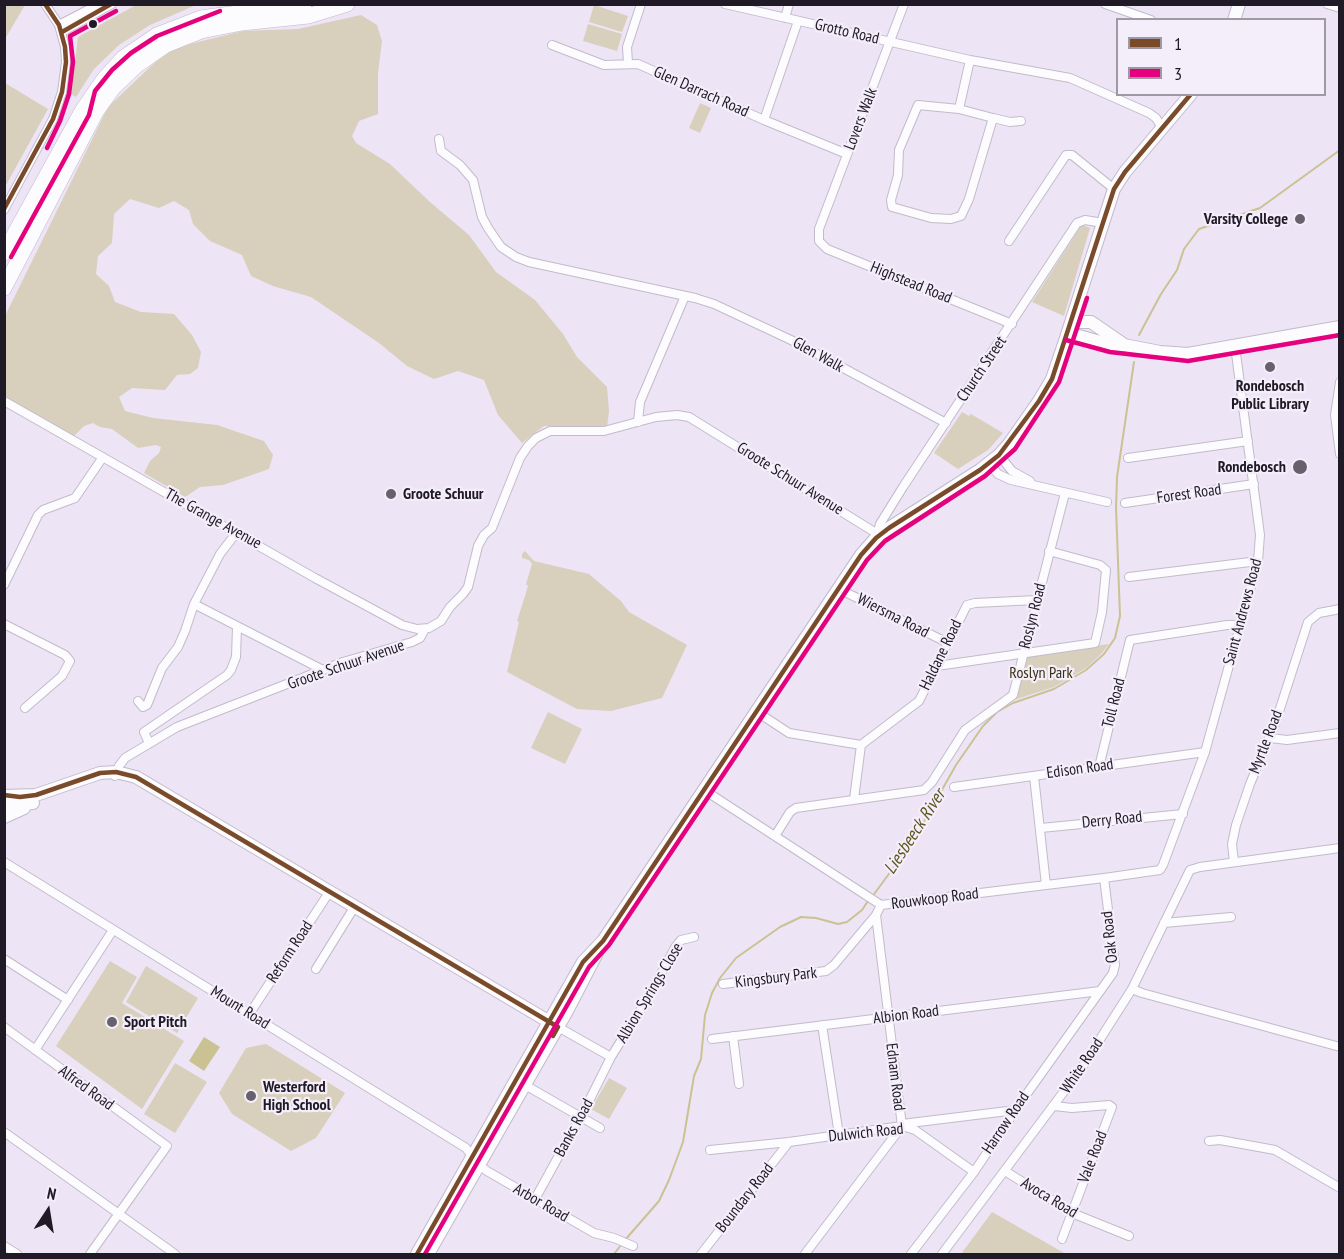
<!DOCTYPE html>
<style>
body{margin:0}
#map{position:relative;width:1344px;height:1259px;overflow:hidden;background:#ede4f6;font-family:"PT Sans Narrow",sans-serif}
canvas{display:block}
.frame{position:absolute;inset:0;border:6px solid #1f1a25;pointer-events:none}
.legend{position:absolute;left:1116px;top:18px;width:210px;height:78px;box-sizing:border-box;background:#f4eefb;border:2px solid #9f99a5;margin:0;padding:8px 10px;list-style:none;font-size:18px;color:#1f1a25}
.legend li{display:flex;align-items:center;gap:12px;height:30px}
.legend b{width:30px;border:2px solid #9f99a5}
.north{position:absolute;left:18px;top:1181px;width:60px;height:60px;-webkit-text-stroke:4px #f4eefb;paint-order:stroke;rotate:12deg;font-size:16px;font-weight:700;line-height:24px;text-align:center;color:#1f1a25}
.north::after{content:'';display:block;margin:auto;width:21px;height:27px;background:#1f1a25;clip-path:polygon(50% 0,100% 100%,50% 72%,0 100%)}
</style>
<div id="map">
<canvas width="1344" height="1259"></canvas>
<div class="frame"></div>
<ul class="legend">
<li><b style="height:8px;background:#7a4b2a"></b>1</li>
<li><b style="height:8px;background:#e5007d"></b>3</li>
</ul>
<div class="north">N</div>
</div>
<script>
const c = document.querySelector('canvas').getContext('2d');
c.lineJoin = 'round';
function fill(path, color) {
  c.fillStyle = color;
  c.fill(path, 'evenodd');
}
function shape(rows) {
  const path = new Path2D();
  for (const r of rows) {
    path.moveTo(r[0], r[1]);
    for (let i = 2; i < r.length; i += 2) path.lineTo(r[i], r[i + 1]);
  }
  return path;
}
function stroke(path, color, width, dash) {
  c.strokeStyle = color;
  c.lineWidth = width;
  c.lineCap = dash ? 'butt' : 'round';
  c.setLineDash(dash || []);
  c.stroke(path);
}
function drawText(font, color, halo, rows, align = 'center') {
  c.font = font + ' "PT Sans Narrow",sans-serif';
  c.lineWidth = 4.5;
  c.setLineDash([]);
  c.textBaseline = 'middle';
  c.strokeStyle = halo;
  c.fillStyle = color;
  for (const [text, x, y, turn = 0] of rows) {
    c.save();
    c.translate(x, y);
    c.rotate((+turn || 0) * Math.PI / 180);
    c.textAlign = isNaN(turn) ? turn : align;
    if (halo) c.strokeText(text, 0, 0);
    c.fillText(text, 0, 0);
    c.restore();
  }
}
const green = shape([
 [5,4,25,5,5,39,4,5],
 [136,5,196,5,150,25,119,45,94,69,76,97,71,94,78,37],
 [594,5,628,16,622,32,589,22],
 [361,15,377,25,382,41,378,73,378,114,359,121,352,136,356,143,390,164,430,202,469,235,496,272,535,300,563,334,577,357,607,387,609,411,607,427,544,426,522,443,498,415,484,380,458,371,434,379,407,366,379,343,311,297,273,286,251,276,242,255,210,241,193,224,189,210,174,201,159,208,130,199,114,214,112,243,98,256,96,274,109,286,115,302,141,312,174,314,192,335,201,352,198,368,190,374,177,375,165,390,132,388,119,397,125,411,153,418,217,425,264,441,273,455,269,469,223,485,200,487,185,497,144,473,150,461,159,453,161,447,156,445,138,448,112,429,100,427,93,423,84,426,74,436,5,397,4,318,108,107,169,49,243,31,298,29],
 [588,24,622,34,617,51,583,41],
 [5,83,48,109,5,187],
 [700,103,711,108,700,133,689,128],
 [1083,225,1090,228,1064,316,1032,302,1081,226],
 [962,412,969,416,971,414,1003,433,988,450,958,469,934,453],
 [525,551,534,561,589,574,621,601,629,612,687,645,662,698,611,711,577,709,507,672,519,622,517,621,525,596,528,586,526,584,532,564,529,560,522,558,522,554],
 [1109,644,1102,653,1086,668,1054,687,1014,700,1026,656],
 [548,712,582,729,565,764,531,748],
 [110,961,137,977,122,1003,184,1041,142,1109,56,1046],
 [146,966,198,998,177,1033,126,1002],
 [266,1044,345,1093,316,1138,291,1151,232,1114,219,1093,246,1048],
 [175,1063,207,1082,175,1133,144,1114],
 [609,1078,627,1088,609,1119,591,1109],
 [992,1212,1066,1254,961,1254]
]);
const water = shape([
 [204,1037,220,1047,204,1071,189,1061]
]);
const stream = shape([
 [1139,335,1161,294,1177,270,1184,249,1199,229,1260,208,1340,150],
 [872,897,913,841,956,765,983,726,997,712,1013,703,1054,689,1086,670,1104,654,1115,638,1120,616,1116,507,1117,477,1134,362],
 [625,1240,659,1201,669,1180,683,1142,694,1076,701,1059,705,1015,712,993,720,978,736,958,780,927,801,917,816,918,838,924,847,922,862,910,868,901],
 [614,1254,621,1245]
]);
const street = shape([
 [725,4,970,60,1070,78,1149,113,1156,118,1162,128],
 [904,4,819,229,819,241,827,249,1012,324],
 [1105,4,1151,20],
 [1327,4,1340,8],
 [785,18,789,4],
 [59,25,99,4],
 [62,32,112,4],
 [552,45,604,65,638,64,764,120,847,154],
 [628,63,627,47,641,4],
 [959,109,970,60],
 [993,118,969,199,961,216,951,219,931,218,892,207,891,200,898,175,899,150,918,105,959,109,993,118,1010,122,1021,121],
 [764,120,798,21],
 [439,139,441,151,460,165,473,180,482,217,488,228,501,247,516,257,529,262,695,298,714,304,791,340,946,423],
 [4,210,53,119,62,92,66,62,65,47,59,25,45,4],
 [1009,241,1066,155,1072,155,1114,189],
 [1340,382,1335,415,1340,454],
 [4,401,315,578,402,625,417,629,429,628,441,621,450,607,463,594,468,587,478,546,484,535,492,528,520,458,528,446,536,438,550,431,604,431,656,417,677,415,689,417,876,533],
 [638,422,640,402,685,296],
 [999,455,1012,471,1030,481],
 [1128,458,1248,441],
 [989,464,998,474,1011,480,1107,502],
 [1125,503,1254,484],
 [876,538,880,524,903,487,1077,223,1085,220,1103,223],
 [1129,577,1258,561],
 [4,585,38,515,43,510,75,498,103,457],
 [839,589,948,643],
 [194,604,323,670],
 [4,624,65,655,70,661,62,676,25,708],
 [937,666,1095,643,1102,612,1106,570,1100,565,1049,551],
 [138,701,143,707,147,705,162,668,178,647,185,631,194,604,220,554,237,532],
 [757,712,789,733,861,745,919,701,967,605,975,603,1037,600],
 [1270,738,1287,740,1340,733],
 [149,743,144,732,227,675,231,670,236,657,237,627],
 [1099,767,1130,640,1227,625,1240,625],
 [115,776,119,766,125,758,177,727,343,662,412,642,420,638,425,629],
 [1034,776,1046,885],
 [954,787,1205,752],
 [704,790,881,905,1104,878,1160,870,1163,865,1205,752,1258,561,1260,535,1235,346],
 [854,799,861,745],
 [1041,828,1183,814],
 [775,836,790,812,796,808,924,790,932,782,965,730,1013,695,1065,493],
 [4,862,466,1148,479,1165,487,1171,594,1233,614,1238,633,1246],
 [1234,862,1232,844,1236,825,1250,784,1275,724,1308,622,1319,613,1340,609],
 [1164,923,1231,917],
 [4,959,68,1000],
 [316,969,355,906],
 [723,984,826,971,834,965,876,915],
 [1132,989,1142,993,1340,1047],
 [250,1013,330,891],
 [822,1025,839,1135],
 [4,1027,167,1146,90,1254],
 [558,1027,611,1057],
 [733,1036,739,1084],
 [712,1039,1100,991],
 [35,1050,113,930],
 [525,1085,600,1128],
 [1054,1106,1072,1108,1109,1105,1112,1107,1062,1239],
 [902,1124,1016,1110],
 [4,1132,175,1254],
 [1209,1141,1220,1140,1275,1150,1340,1188],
 [710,1150,789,1142,902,1126,915,1130,974,1172],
 [1005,1171,1072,1213,1129,1236],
 [535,1199,589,1101,611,1057,649,996,676,946,681,940,694,937],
 [4,1246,17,1254],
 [701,1254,789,1142],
 [805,1254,902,1126,876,915,881,905],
 [911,1254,974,1172,1026,1095,1113,973,1115,965,1104,878],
 [942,1254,1083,1066,1132,989,1190,870,1200,867,1340,848]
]);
const secondary = shape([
 [1234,20,1239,4],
 [1072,322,1091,322,1123,344],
 [1068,333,1111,345,1124,345,1160,352,1188,354,1340,327],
 [4,796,36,795,100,773,116,772,136,777,558,1027],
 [4,806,33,803],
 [4,817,24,808],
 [417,1254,583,962,603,941,861,555,876,538,889,528,980,470,999,455,1009,444,1039,401,1052,379,1065,341,1114,189,1125,172,1191,94],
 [428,1254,567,1011,597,953]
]);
const highway = shape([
 [4,253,82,111,104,79,123,58,157,35,201,18,304,4],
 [4,288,96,112,113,88,137,65,166,45,201,31,242,23,308,16,347,4]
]);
const bus1 = shape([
 [62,32,111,4],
 [4,209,53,119,62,92,66,62,65,47,59,25,45,4],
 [4,795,20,797,36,795,100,773,116,772,136,777,558,1027,553,1036],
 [417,1254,583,962,603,941,861,555,876,538,889,528,980,470,999,455,1039,401,1052,379,1114,189,1125,172,1191,94]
]);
const bus2 = shape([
 [47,148,60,121,69,94,73,62,70,36,116,11],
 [11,257,89,115,95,91,112,70,131,53,157,36,220,11],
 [1066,340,1110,352,1188,361,1340,335],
 [425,1254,589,967,609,945,867,560,885,541,985,476,1015,449,1059,382,1087,298]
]);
const markers = [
 [93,24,5,"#1f1a25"],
 [1300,219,6,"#67616e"],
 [1270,367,6,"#67616e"],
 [1300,467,8,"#67616e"],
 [391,494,6,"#67616e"],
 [112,1022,6,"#67616e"],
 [251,1096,6,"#67616e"]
];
const streetNames = [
 ["Grotto Road",847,32,13],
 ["Glen Darrach Road",701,92,24],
 ["Lovers Walk",861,119,-69],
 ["Highstead Road",911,283,22],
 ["Glen Walk",818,355,29],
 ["Church Street",982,369,-56],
 ["Groote Schuur Avenue",790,479,32],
 ["Forest Road",1189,494,-8],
 ["The Grange Avenue",213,519,29],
 ["Saint Andrews Road",1243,612,-75],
 ["Wiersma Road",893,616,27],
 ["Roslyn Road",1033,616,-76],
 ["Haldane Road",941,655,-64],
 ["Groote Schuur Avenue",346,665,-19],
 ["Toll Road",1114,703,-76],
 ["Myrtle Road",1266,742,-69],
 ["Edison Road",1080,769,-8],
 ["Derry Road",1112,820,-6],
 ["Rouwkoop Road",935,899,-7],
 ["Oak Road",1110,937,-96],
 ["Reform Road",290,952,-57],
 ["Kingsbury Park",776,978,-7],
 ["Albion Springs Close",650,993,-59],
 ["Mount Road",240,1008,32],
 ["Albion Road",906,1015,-7],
 ["White Road",1082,1066,-56],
 ["Ednam Road",895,1077,83],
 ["Alfred Road",86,1088,36],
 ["Harrow Road",1006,1123,-56],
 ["Banks Road",574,1128,-61],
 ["Dulwich Road",866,1133,-6],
 ["Vale Road",1093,1157,-69],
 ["Boundary Road",745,1198,-52],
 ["Avoca Road",1049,1198,31],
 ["Arbor Road",541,1203,30]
];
const poiNames = [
 ["Varsity College",1288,219,"right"],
 ["Rondebosch",1270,386,"center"],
 ["Public Library",1270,404,"center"],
 ["Rondebosch",1286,467,"right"],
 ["Groote Schuur",403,494],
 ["Sport Pitch",124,1022],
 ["Westerford",263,1087],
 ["High School",263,1105]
];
const parkNames = [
 ["Roslyn Park",1041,673]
];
const waterNames = [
 ["Liesbeeck River",915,832,-57]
];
fill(green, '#d8d0bd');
fill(water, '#cbc293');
stroke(stream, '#cbc293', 2);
stroke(street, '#c2bbc9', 10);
stroke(secondary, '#c2bbc9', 14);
stroke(highway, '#c2bbc9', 16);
stroke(street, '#fcfbfe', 8);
stroke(secondary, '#fcfbfe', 12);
stroke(highway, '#fcfbfe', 15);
stroke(bus1, '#7a4b2a', 4.5);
stroke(bus2, '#e5007d', 4.5);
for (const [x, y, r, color] of markers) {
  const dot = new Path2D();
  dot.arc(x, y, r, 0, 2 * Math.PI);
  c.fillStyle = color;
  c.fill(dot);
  stroke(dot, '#f4eefb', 2);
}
drawText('16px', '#1f1a25', '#f4eefb', streetNames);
drawText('bold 16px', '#1f1a25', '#f4eefb', poiNames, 'left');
drawText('16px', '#35300f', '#f4eefb', parkNames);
drawText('italic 18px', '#5d561e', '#f4eefb', waterNames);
</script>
